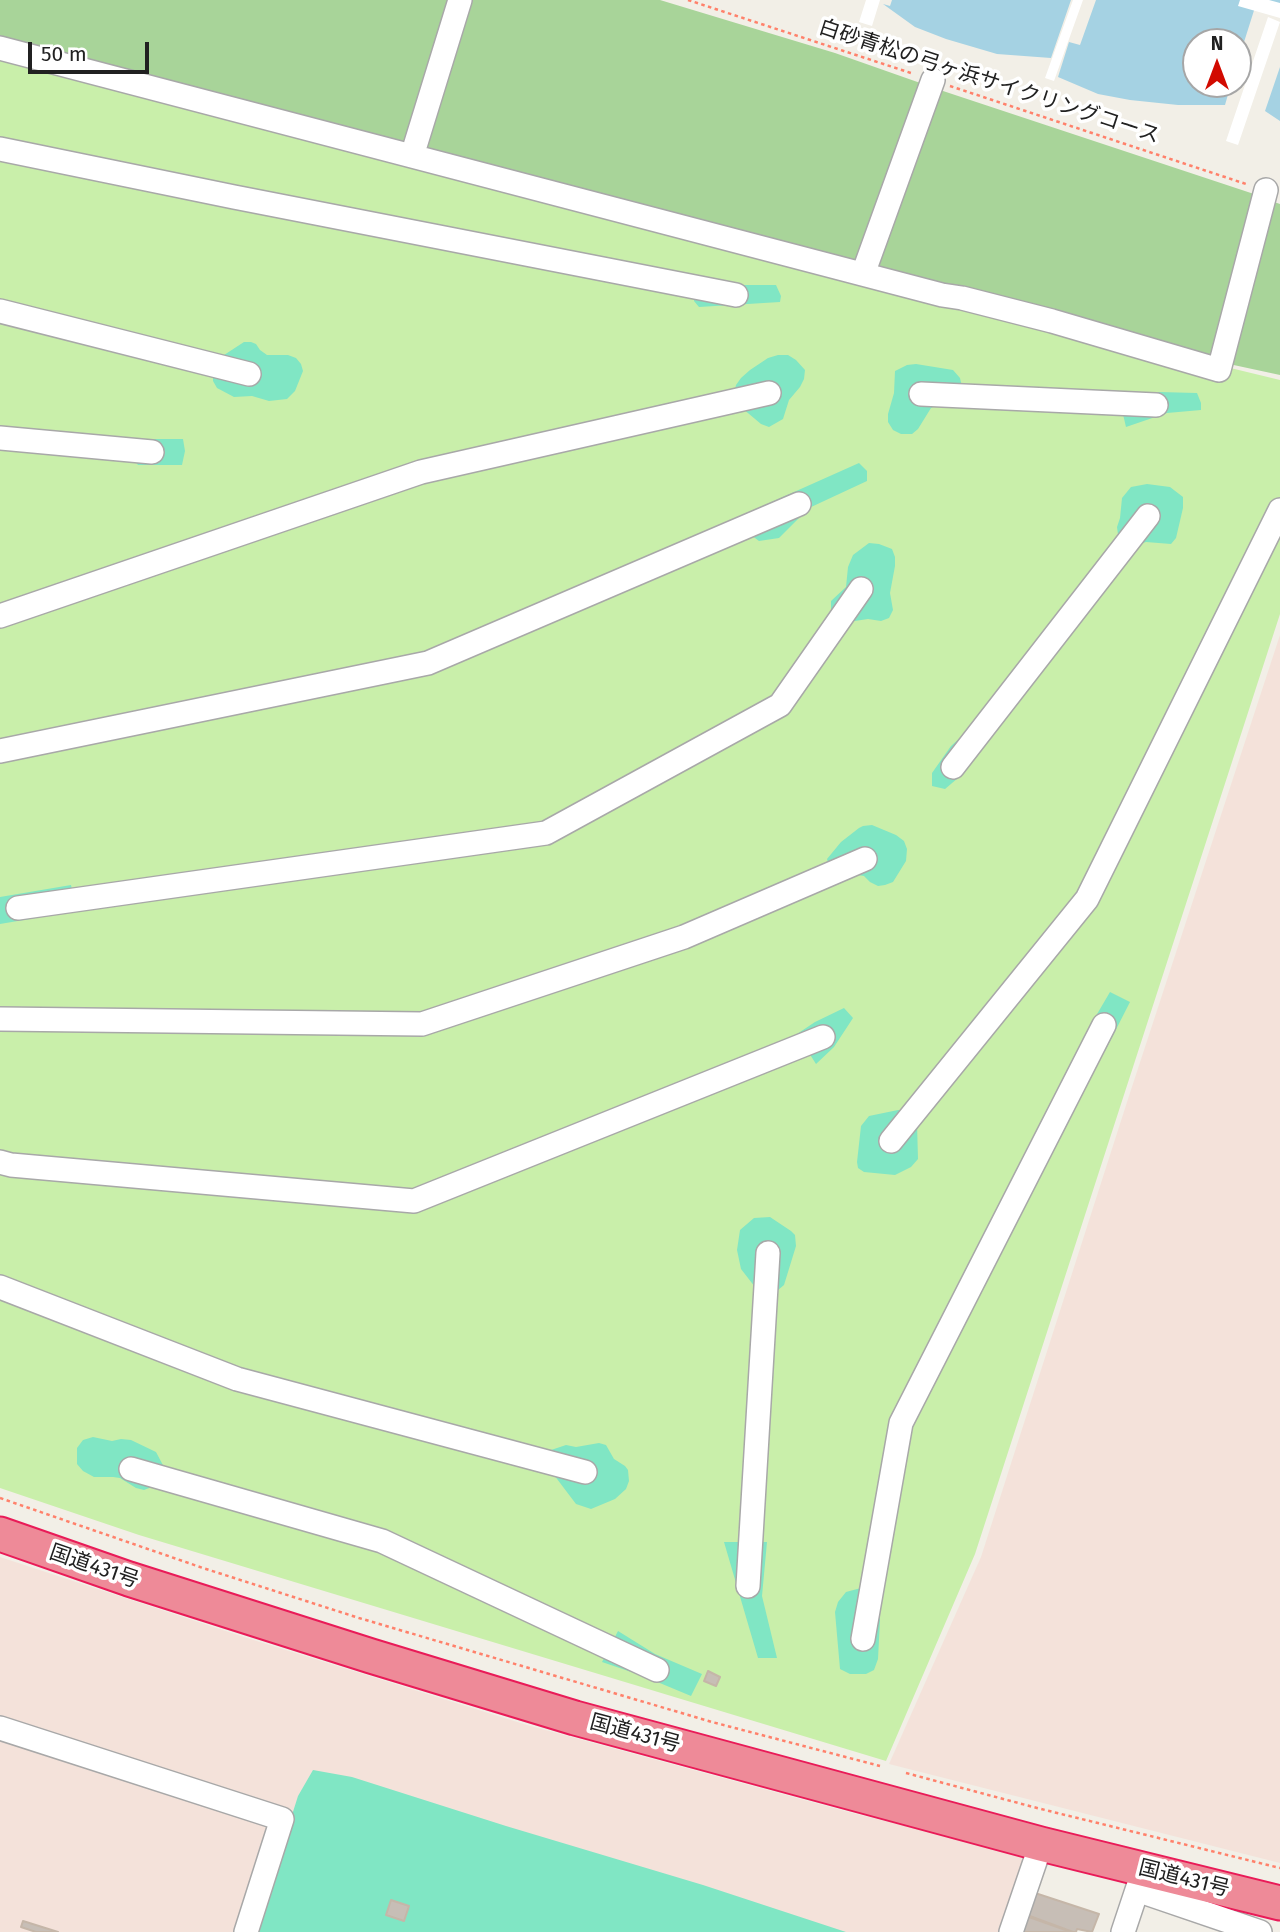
<!DOCTYPE html>
<meta charset="utf-8">
<style>
body{margin:0}
#map{position:relative;width:1280px;height:1932px;overflow:hidden;background:#f2efe7;font-family:"Fira Sans",sans-serif}
canvas{display:block}
.north{position:absolute;left:1182px;top:28px;width:70px;height:70px;box-sizing:border-box;background:#fff;border:2px solid #a6a6a6;border-radius:50%;rotate:0deg;font-size:19px;font-weight:700;line-height:28px;text-align:center;color:#212121}
.north::after{content:'';display:block;margin:auto;width:24px;height:32px;background:#d20a00;clip-path:polygon(50% 0,100% 100%,50% 72%,0 100%)}
.scale{position:absolute;left:28px;top:42px;width:121px;height:32px;box-sizing:border-box;border:4px solid #212121;border-top:0;padding-left:9px;font-size:21px;line-height:24px;white-space:nowrap;color:#212121;-webkit-text-stroke:5px #fff;paint-order:stroke}
</style>
<div id="map">
<canvas width="1280" height="1932"></canvas>
<div class="north">N</div>
<div class="scale">50 m</div>
</div>
<script>
const c = document.querySelector('canvas').getContext('2d');
c.lineJoin = 'round';
function fill(path, color) {
  c.fillStyle = color;
  c.fill(path, 'evenodd');
}
function shape(rows) {
  const path = new Path2D();
  for (const r of rows) {
    path.moveTo(r[0], r[1]);
    for (let i = 2; i < r.length; i += 2) path.lineTo(r[i], r[i + 1]);
  }
  return path;
}
function stroke(path, color, width, dash) {
  c.strokeStyle = color;
  c.lineWidth = width;
  c.lineCap = dash ? 'butt' : 'round';
  c.setLineDash(dash || []);
  c.stroke(path);
}
function drawText(font, color, halo, rows, align = 'center') {
  c.font = font + ' "Fira Sans","Noto Sans JP",sans-serif';
  c.lineWidth = 7;
  c.setLineDash([]);
  c.textBaseline = 'middle';
  c.strokeStyle = halo;
  c.fillStyle = color;
  for (const [text, x, y, turn = 0] of rows) {
    c.save();
    c.translate(x, y);
    c.rotate((+turn || 0) * Math.PI / 180);
    c.textAlign = isNaN(turn) ? turn : align;
    if (halo) c.strokeText(text, 0, 0);
    c.fillText(text, 0, 0);
    c.restore();
  }
}
const military = shape([
 [1280,635,1280,1863,889,1764,981,1557,1128,1099],
 [0,1557,244,1637,527,1725,852,1813,980,1844,1025,1859,1001,1932,0,1932]
]);
const grass = shape([
 [0,57,665,231,1280,380,1280,614,975,1554,886,1761,139,1535,0,1488]
]);
const forest = shape([
 [0,0,455,0,410,144,0,44],
 [469,0,660,0,835,53,926,85,861,264,420,151],
 [937,89,1260,196,1214,361,875,270],
 [1271,201,1280,204,1280,375,1229,364]
]);
const pitch = shape([
 [695,285,776,285,781,296,780,302,699,307,694,301],
 [244,342,251,342,256,344,260,350,267,355,288,355,296,358,301,364,303,371,295,391,287,399,269,401,252,396,234,397,217,388,213,381,213,374,221,357],
 [778,355,788,355,796,360,805,370,804,379,800,387,789,400,783,419,769,427,761,424,742,408,734,393,736,385,741,378,750,370,768,358],
 [916,364,953,370,960,378,962,387,941,403,931,408,918,429,912,434,901,434,893,430,888,422,888,414,894,393,895,371,907,365],
 [1159,392,1197,393,1201,403,1201,410,1167,413,1126,427,1122,410],
 [137,439,183,439,185,451,182,465,138,465,133,459,132,443],
 [859,463,867,471,867,481,809,508,779,538,759,541,751,535,746,519,747,513],
 [1147,484,1170,487,1183,497,1183,508,1176,538,1171,544,1146,542,1134,546,1119,542,1117,527,1120,518,1122,498,1131,487],
 [869,543,879,544,892,549,895,557,895,566,890,593,893,610,889,618,881,621,868,619,848,622,836,617,831,609,831,601,846,587,848,567,853,555],
 [961,737,972,739,979,751,976,758,963,769,958,778,945,789,932,786,932,773,951,746],
 [872,825,896,835,904,841,907,849,906,861,893,882,885,885,878,886,870,882,864,876,852,874,829,866,827,859,841,842,859,828,863,826],
 [71,885,77,911,0,924,0,897],
 [1110,992,1130,1002,1105,1051,1083,1075,1072,1069,1083,1038],
 [844,1008,853,1018,834,1047,816,1064,797,1034,815,1022],
 [898,1110,905,1111,917,1123,918,1159,911,1167,895,1175,864,1172,858,1168,857,1162,861,1126,869,1116],
 [770,1217,791,1231,795,1235,796,1246,784,1285,778,1290,770,1292,755,1287,741,1269,737,1250,740,1230,754,1218],
 [93,1437,112,1441,121,1439,131,1440,156,1452,165,1469,157,1485,144,1490,136,1488,120,1478,113,1477,94,1477,83,1471,77,1464,77,1448,83,1440],
 [599,1443,606,1445,614,1459,625,1466,628,1470,629,1481,626,1489,615,1499,591,1509,576,1504,551,1471,548,1456,551,1450,566,1445,576,1447],
 [724,1542,767,1542,762,1596,777,1658,758,1658],
 [861,1588,878,1600,880,1620,878,1659,874,1670,866,1674,850,1674,840,1669,835,1612,838,1602,846,1592],
 [618,1631,655,1654,702,1674,691,1696,643,1676,602,1662],
 [313,1770,352,1777,506,1826,703,1885,846,1932,255,1932,298,1796]
]);
const water = shape([
 [892,0,1071,0,1051,58,997,54,946,39,915,27,883,4,890,6],
 [1096,0,1280,0,1280,9,1257,1,1238,61,1238,42,1196,42,1196,84,1231,84,1225,105,1178,105,1130,100,1098,94,1058,77,1069,42,1080,45],
 [1280,67,1280,121,1265,111]
]);
const pier = shape([
 [866,0,880,0,872,26,859,22],
 [1073,0,1083,0,1054,81,1045,78],
 [1240,0,1269,0,1280,3,1280,18,1238,6],
 [1268,17,1280,22,1238,145,1226,141]
]);
const building = shape([
 [708,1671,720,1677,716,1686,704,1681,708,1671],
 [1035,1893,1099,1914,1092,1932,1077,1929,1076,1932,1073,1932,1027,1915,1035,1893],
 [391,1900,409,1906,404,1921,386,1915,391,1900],
 [1026,1916,1071,1932,1021,1932,1026,1916],
 [23,1921,58,1932,36,1932,21,1927,23,1921]
]);
const path = shape([
 [688,0,914,74],
 [950,86,1246,184],
 [0,1498,203,1568,359,1618,712,1722,880,1766],
 [906,1773,1037,1808,1280,1868]
]);
const minor = shape([
 [0,48,942,295,962,298,1052,321,1219,370,1266,190],
 [0,149,234,197,736,295],
 [412,156,460,0],
 [863,274,933,80],
 [0,311,249,374],
 [921,394,1156,405],
 [0,438,152,452],
 [0,616,421,472,769,393],
 [0,751,428,663,799,504],
 [953,767,1148,516],
 [18,908,546,833,780,705,861,589],
 [0,1019,422,1024,684,937,865,859],
 [891,1141,1087,899,1280,510],
 [0,1162,11,1165,414,1201,823,1037],
 [0,1287,237,1379,585,1472],
 [131,1469,382,1541,657,1670],
 [748,1586,768,1253],
 [863,1639,901,1423,1104,1025],
 [0,1728,282,1819,246,1932],
 [1137,1890,1260,1932],
 [1011,1932,1041,1844],
 [1123,1932,1141,1878]
]);
const highway = shape([
 [0,1534,129,1579,371,1656,575,1718,1041,1844,1280,1903]
]);
const streetNames = [
 ["白砂青松の弓ヶ浜サイクリングコース",989,82,18],
 ["国道431号",94,1567,19],
 ["国道431号",635,1734,15],
 ["国道431号",1184,1879,14]
];
fill(military, '#f4e2da');
fill(grass, '#c9efaa');
fill(forest, '#a8d499');
fill(pitch, '#80e6c4');
fill(water, '#a5d2e3');
fill(pier, '#fff');
fill(building, '#c7beb6');
stroke(building, '#c5b6a8', 2);
stroke(minor, '#a8a8a8', 26);
stroke(highway, '#e91b58', 37);
stroke(path, '#ff816b', 2.5, [3.5, 3.5]);
stroke(minor, '#fff', 23);
stroke(highway, '#ee8a98', 33);
drawText('21px', '#212121', '#fff', streetNames);
</script>
